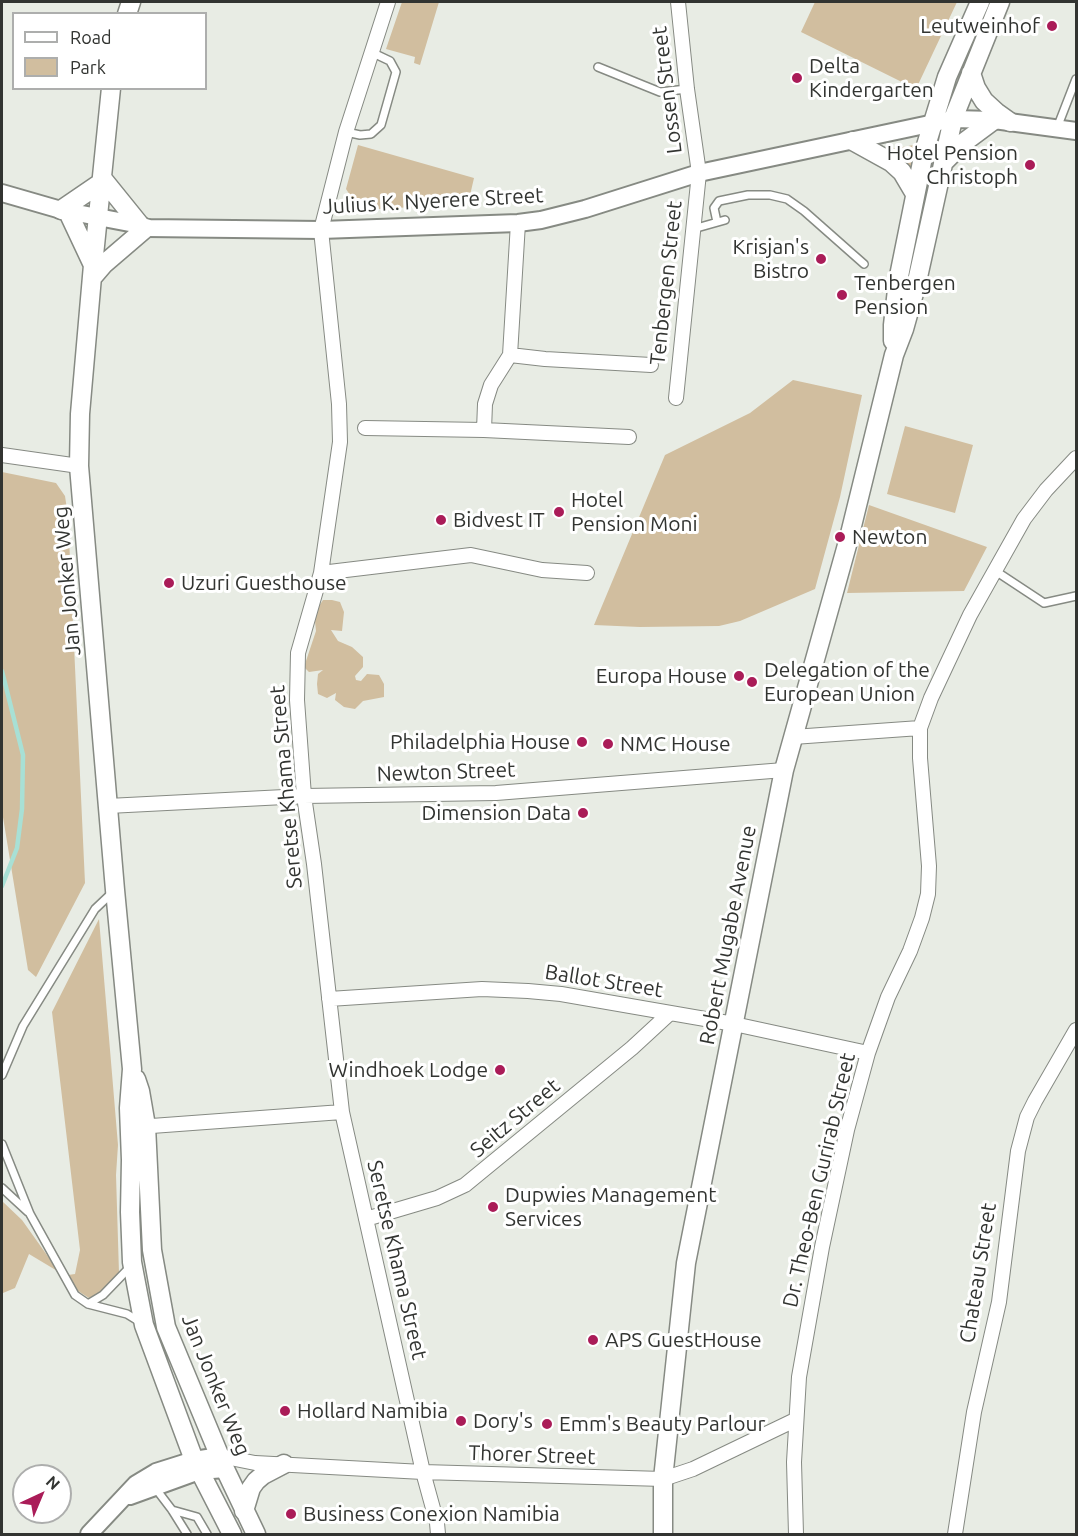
<!DOCTYPE html>
<style>
body{margin:0}
#map{position:relative;width:1078px;height:1536px;overflow:hidden;background:#e8ece4;font-family:Ubuntu,sans-serif}
canvas{display:block}
.frame{position:absolute;inset:0;border:3px solid #323431;pointer-events:none}
.legend{position:absolute;left:12px;top:12px;width:195px;height:78px;box-sizing:border-box;background:#fff;border:2px solid #adaead;margin:0;padding:8px 10px;list-style:none;font-size:18px;color:#323431}
.legend li{display:flex;align-items:center;gap:12px;height:30px}
.legend b{width:30px;border:2px solid #adaead}
.north{position:absolute;left:12px;top:1464px;width:60px;height:60px;box-sizing:border-box;background:#fff;border:2px solid #adaead;border-radius:50%;rotate:44deg;font-size:16px;font-weight:700;line-height:24px;text-align:center;color:#323431}
.north::after{content:'';display:block;margin:auto;width:21px;height:27px;background:#aa1c58;clip-path:polygon(50% 0,100% 100%,50% 72%,0 100%)}
</style>
<div id="map">
<canvas width="1078" height="1536"></canvas>
<div class="frame"></div>
<ul class="legend">
<li><b style="height:8px;background:#fff"></b>Road</li>
<li><b style="height:16px;background:#d1be9f"></b>Park</li>
</ul>
<div class="north">N</div>
</div>
<script>
const c = document.querySelector('canvas').getContext('2d');
c.lineJoin = 'round';
function fill(path, color) {
  c.fillStyle = color;
  c.fill(path, 'evenodd');
}
function shape(rows) {
  const path = new Path2D();
  for (const r of rows) {
    path.moveTo(r[0], r[1]);
    for (let i = 2; i < r.length; i += 2) path.lineTo(r[i], r[i + 1]);
  }
  return path;
}
function stroke(path, color, width, dash) {
  c.strokeStyle = color;
  c.lineWidth = width;
  c.lineCap = dash ? 'butt' : 'round';
  c.setLineDash(dash || []);
  c.stroke(path);
}
function drawText(font, color, halo, rows, align = 'center') {
  c.font = font + ' Ubuntu,sans-serif';
  c.lineWidth = 6;
  c.setLineDash([]);
  c.textBaseline = 'middle';
  c.strokeStyle = halo;
  c.fillStyle = color;
  for (const [text, x, y, turn = 0] of rows) {
    c.save();
    c.translate(x, y);
    c.rotate((+turn || 0) * Math.PI / 180);
    c.textAlign = isNaN(turn) ? turn : align;
    if (halo) c.strokeText(text, 0, 0);
    c.fillText(text, 0, 0);
    c.restore();
  }
}
const green = shape([
 [402,2,439,2,420,65,414,63,415,57,386,49],
 [815,2,957,2,916,89,801,32],
 [919,144,912,174,881,151],
 [358,145,474,178,468,204,360,210,346,189],
 [793,380,862,395,840,497,815,589,740,621,719,626,640,627,594,625,665,455,750,413],
 [905,426,973,445,955,513,887,494],
 [2,472,56,483,65,496,68,516,85,883,36,977,28,970,2,811],
 [869,505,987,547,964,591,847,593],
 [323,600,332,600,340,602,344,612,342,631,331,630,338,641,352,647,363,657,363,667,355,676,356,680,361,681,367,674,379,675,384,684,384,697,363,701,355,709,344,707,335,700,336,693,327,698,318,694,317,684,318,674,323,670,309,672,304,667,316,631,315,621,319,606],
 [99,919,118,1145,116,1175,119,1273,99,1293,89,1298,75,1289,68,1275,75,1274,80,1250,52,1012],
 [2,1201,22,1220,59,1272,29,1254,15,1288,3,1293,2,1292]
]);
const stream = shape([
 [2,671,23,755,22,809,17,848,2,886]
]);
const service = shape([
 [598,67,660,92,687,89],
 [1057,128,1076,79],
 [346,132,360,135,371,134,381,125,396,72,390,61,371,52],
 [717,222,714,208,719,201,748,195,770,195,787,199,804,211,864,264],
 [693,229,725,220],
 [994,570,1044,603,1076,596],
 [2,1075,23,1026,95,909,114,891],
 [2,1144,30,1214,75,1295,88,1304,127,1314,140,1322],
 [2,1188,28,1212],
 [88,1304,103,1295,131,1266],
 [156,1489,172,1510,187,1534],
 [172,1510,197,1517,207,1534]
]);
const minor = shape([
 [388,2,346,132,321,230,339,404,340,442,321,573,298,653,297,700,304,796,314,864,342,1112,423,1472,437,1523,438,1534],
 [518,223,510,355,491,385,485,404,484,430,629,437],
 [510,355,545,359,651,365],
 [676,398,699,173,687,89,678,2],
 [365,428,484,430],
 [2,455,79,466],
 [321,573,471,555,542,570,587,573],
 [793,737,920,728],
 [108,806,304,796,496,793,784,770],
 [329,999,482,989,528,991,561,994,734,1024,868,1053],
 [138,1127,342,1112],
 [366,1219,437,1198,465,1185,632,1048,670,1013],
 [220,1456,255,1463,423,1472,663,1479,693,1469,795,1420],
 [796,1534,794,1462,799,1377,822,1247,847,1130,868,1053,888,997,910,951,922,918,928,894,929,866,920,758,920,728,931,698,970,615,1024,519,1046,490,1076,458],
 [955,1534,974,1412,999,1302,1018,1151,1027,1117,1035,1101,1076,1030]
]);
const tertiary = shape([
 [2,193,61,210,140,225,146,228,321,230,518,223,541,220,585,209,699,173,953,119,994,120,1076,131],
 [130,1496,199,1471,225,1469],
 [89,1534,136,1484,156,1472,194,1460,220,1456]
]);
const secondary = shape([
 [127,14,131,2],
 [971,73,976,88,984,101,996,112,1010,122],
 [111,88,93,265,80,414,79,466,115,890,132,1069,129,1108,131,1160,130,1212,132,1262,144,1325,194,1460,232,1534],
 [853,141,891,162,902,172,915,194],
 [943,163,963,143,994,120],
 [102,178,140,225],
 [61,210,102,182],
 [68,212,92,263],
 [92,278,104,264,146,228],
 [893,341,893,325,898,281,924,152,947,77,980,2],
 [136,1079,140,1091,146,1126,152,1250,166,1327,225,1469,256,1534],
 [244,1511,251,1488,256,1481,263,1475,284,1464],
 [663,1534,663,1479,686,1263,784,770,849,538,894,355,904,329,916,286,953,119,1000,2]
]);
const markers = [
 [1052,26,6,"#aa1c58"],
 [797,78,6,"#aa1c58"],
 [1030,165,6,"#aa1c58"],
 [821,259,6,"#aa1c58"],
 [842,295,6,"#aa1c58"],
 [559,512,6,"#aa1c58"],
 [441,520,6,"#aa1c58"],
 [840,537,6,"#aa1c58"],
 [169,583,6,"#aa1c58"],
 [739,676,6,"#aa1c58"],
 [752,682,6,"#aa1c58"],
 [582,742,6,"#aa1c58"],
 [608,744,6,"#aa1c58"],
 [583,813,6,"#aa1c58"],
 [500,1070,6,"#aa1c58"],
 [493,1207,6,"#aa1c58"],
 [593,1340,6,"#aa1c58"],
 [285,1411,6,"#aa1c58"],
 [461,1421,6,"#aa1c58"],
 [547,1424,6,"#aa1c58"],
 [291,1514,6,"#aa1c58"]
];
const poiNames = [
 ["Leutweinhof",1040,26,"right"],
 ["Delta",809,66],
 ["Kindergarten",809,90],
 ["Hotel Pension",1018,153,"right"],
 ["Christoph",1018,177,"right"],
 ["Krisjan's",809,247,"right"],
 ["Bistro",809,271,"right"],
 ["Tenbergen",854,283],
 ["Pension",854,307],
 ["Hotel",571,500],
 ["Pension Moni",571,524],
 ["Bidvest IT",453,520],
 ["Newton",852,537],
 ["Uzuri Guesthouse",181,583],
 ["Delegation of the",764,670],
 ["European Union",764,694],
 ["Europa House",727,676,"right"],
 ["Philadelphia House",570,742,"right"],
 ["NMC House",620,744],
 ["Dimension Data",571,813,"right"],
 ["Windhoek Lodge",488,1070,"right"],
 ["Dupwies Management",505,1195],
 ["Services",505,1219],
 ["APS GuestHouse",605,1340],
 ["Hollard Namibia",297,1411],
 ["Dory's",473,1421],
 ["Emm's Beauty Parlour",559,1424],
 ["Business Conexion Namibia",303,1514]
];
const streetNames = [
 ["Lossen Street",667,90,-97],
 ["Julius K. Nyerere Street",433,201,-3],
 ["Tenbergen Street",666,283,-84],
 ["Jan Jonker Weg",67,581,-95],
 ["Newton Street",446,772,-2],
 ["Seretse Khama Street",286,787,-95],
 ["Robert Mugabe Avenue",728,935,-79],
 ["Ballot Street",604,981,9],
 ["Seitz Street",515,1118,-40],
 ["Dr. Theo-Ben Gurirab Street",819,1180,-77],
 ["Seretse Khama Street",397,1260,77],
 ["Chateau Street",978,1273,-81],
 ["Jan Jonker Weg",216,1385,68],
 ["Thorer Street",532,1455,2]
];
fill(green, '#d1be9f');
stroke(stream, '#a8e0d5', 4.5);
stroke(service, '#868a83', 10);
stroke(minor, '#868a83', 16);
stroke(tertiary, '#868a83', 20);
stroke(secondary, '#868a83', 21);
stroke(service, '#fff', 7);
stroke(minor, '#fff', 14);
stroke(tertiary, '#fff', 16);
stroke(secondary, '#fff', 18);
for (const [x, y, r, color] of markers) {
  const dot = new Path2D();
  dot.arc(x, y, r, 0, 2 * Math.PI);
  c.fillStyle = color;
  c.fill(dot);
  stroke(dot, '#fff', 2);
}
drawText('21px', '#323431', '#fff', poiNames, 'left');
drawText('21px', '#323431', '#fff', streetNames);
</script>
